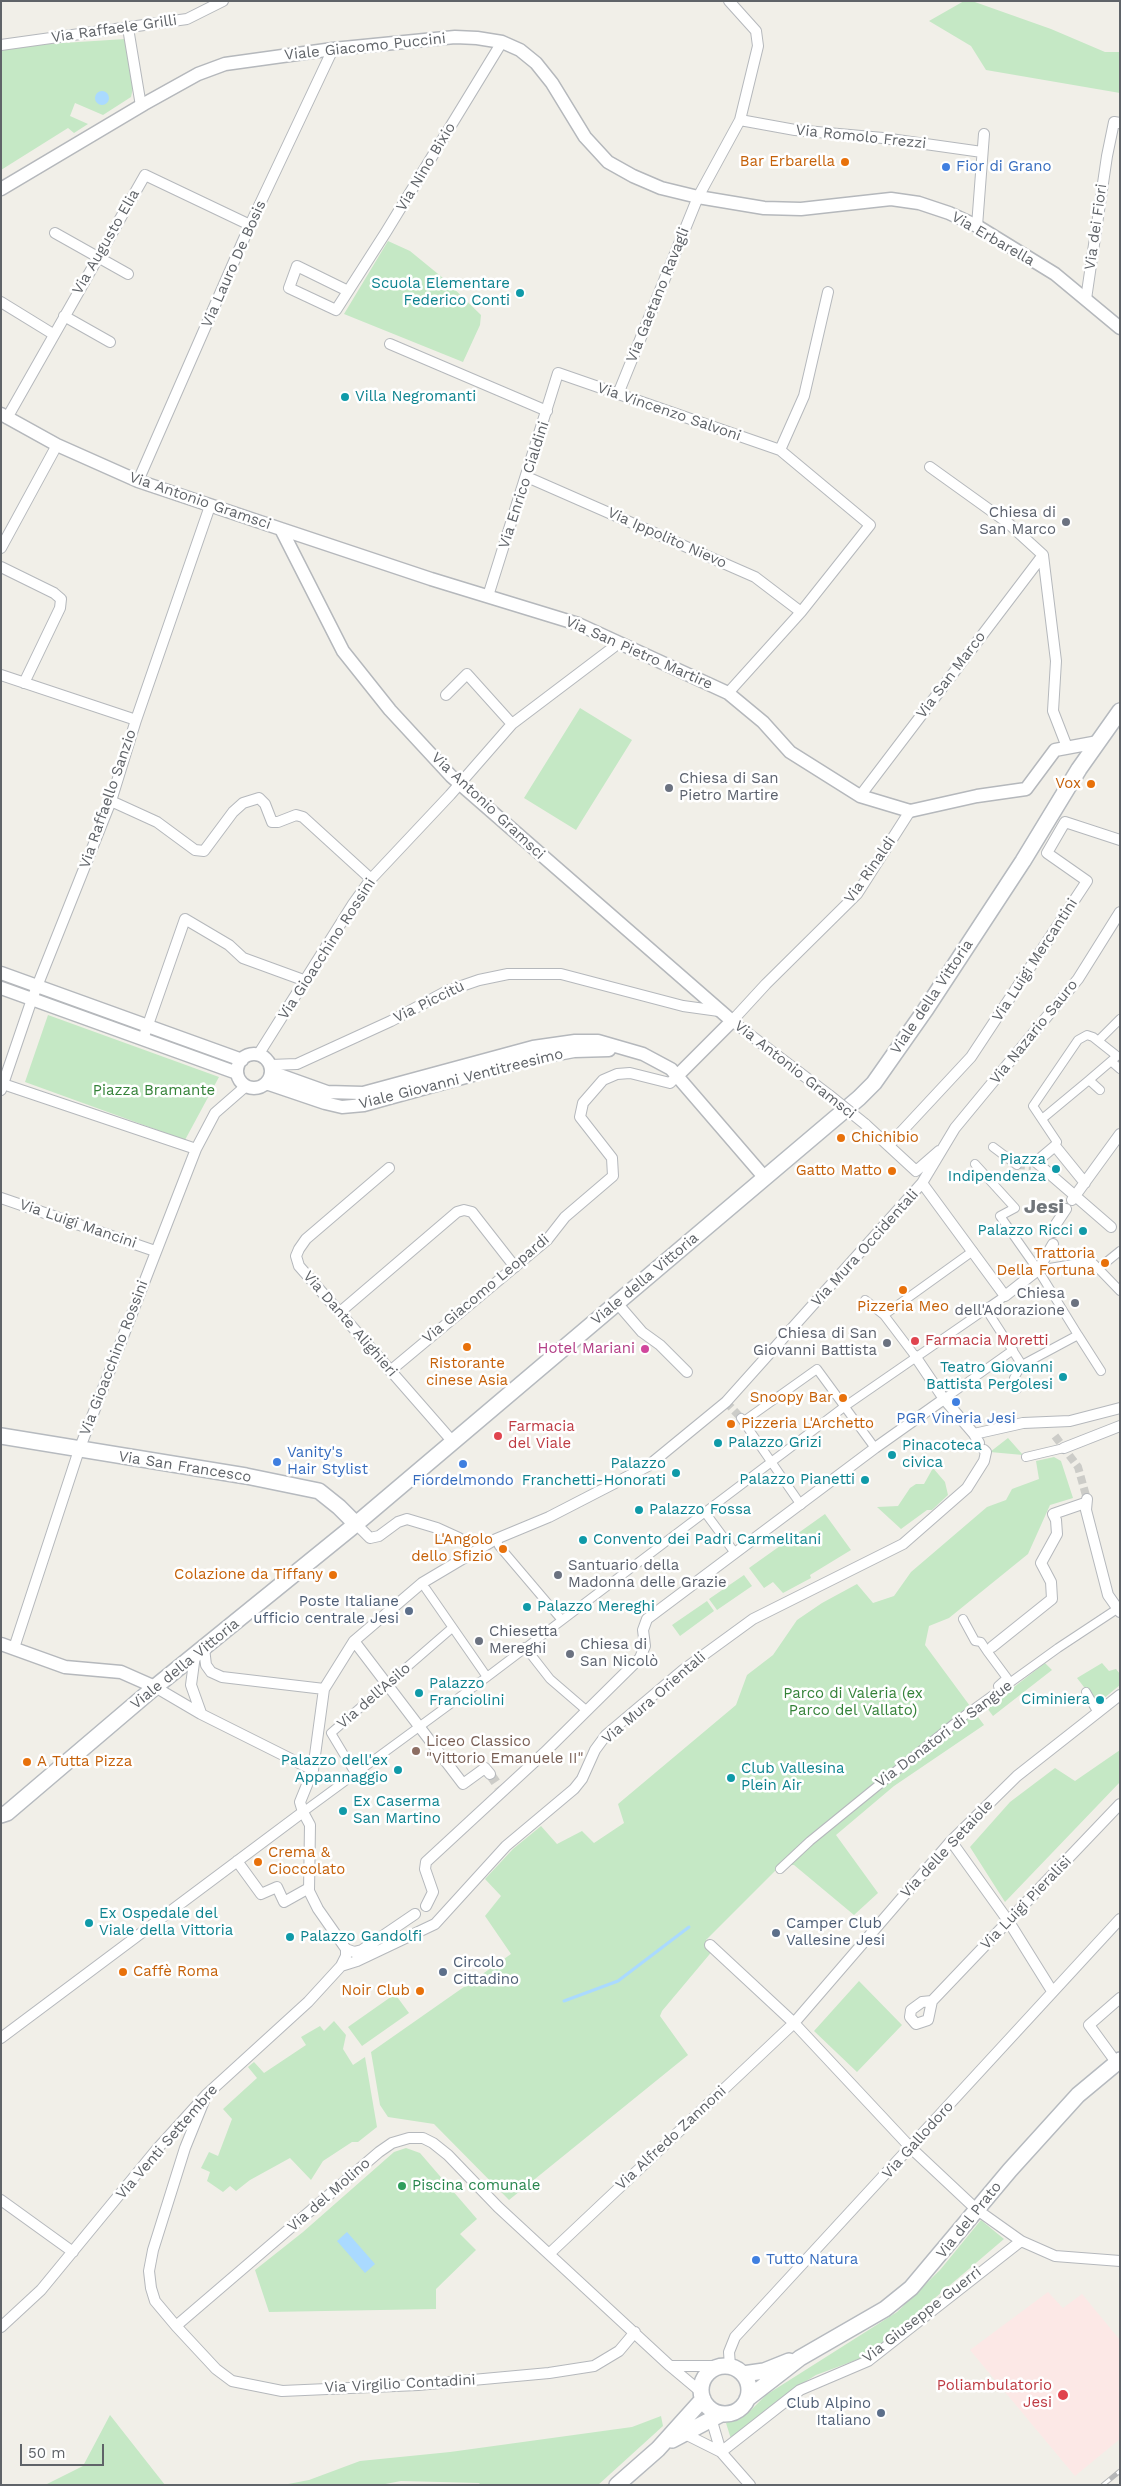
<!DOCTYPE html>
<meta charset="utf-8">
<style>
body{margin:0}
#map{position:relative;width:1121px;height:2486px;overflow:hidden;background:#f1efe8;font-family:"Work Sans",sans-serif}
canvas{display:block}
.frame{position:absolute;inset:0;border:2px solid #5f6368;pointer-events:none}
.scale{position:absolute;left:20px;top:2444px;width:84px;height:22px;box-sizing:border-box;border:2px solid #5f6368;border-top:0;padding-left:6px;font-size:15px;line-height:18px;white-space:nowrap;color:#5f6368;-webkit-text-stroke:4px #fff;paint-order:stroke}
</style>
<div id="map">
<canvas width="1121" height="2486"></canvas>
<div class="frame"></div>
<div class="scale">50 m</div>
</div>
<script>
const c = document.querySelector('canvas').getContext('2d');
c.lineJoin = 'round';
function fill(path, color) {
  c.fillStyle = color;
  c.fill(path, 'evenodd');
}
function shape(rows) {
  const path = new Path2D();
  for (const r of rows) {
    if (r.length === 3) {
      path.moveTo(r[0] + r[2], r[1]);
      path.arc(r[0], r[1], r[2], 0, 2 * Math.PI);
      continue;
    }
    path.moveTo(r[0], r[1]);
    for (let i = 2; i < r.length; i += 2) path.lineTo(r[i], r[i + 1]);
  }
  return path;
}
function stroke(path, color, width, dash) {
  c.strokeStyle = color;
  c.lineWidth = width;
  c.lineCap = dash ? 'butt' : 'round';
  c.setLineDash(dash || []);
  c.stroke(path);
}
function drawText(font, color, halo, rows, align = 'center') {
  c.font = font + ' "Work Sans",sans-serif';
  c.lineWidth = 5;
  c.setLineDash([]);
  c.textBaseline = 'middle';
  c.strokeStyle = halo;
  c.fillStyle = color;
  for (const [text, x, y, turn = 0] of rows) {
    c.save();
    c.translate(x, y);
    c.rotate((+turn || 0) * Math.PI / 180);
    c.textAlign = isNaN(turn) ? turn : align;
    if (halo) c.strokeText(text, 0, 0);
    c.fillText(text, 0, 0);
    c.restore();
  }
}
const medical = shape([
 [1048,2292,1063,2308,1082,2294,1120,2340,1120,2439,1075,2476,970,2350]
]);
const green = shape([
 [964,1,972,1,1051,29,1105,52,1120,52,1120,93,986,70,971,46,929,21],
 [125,39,133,88,131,97,103,115,75,103,70,116,88,124,74,133,68,128,1,170,1,47],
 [388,241,410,251,443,278,481,315,480,325,463,362,344,314],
 [580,708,632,740,576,830,524,798],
 [48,1015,219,1077,185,1140,25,1082],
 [1008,1438,1023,1455,990,1452],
 [1054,1457,1061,1461,1073,1498,1050,1505,1028,1554,949,1618,929,1626,925,1645,984,1725,894,1786,836,1835,878,1893,854,1915,794,1865,781,1865,706,1940,714,1949,662,2011,660,2016,688,2055,509,2200,434,2124,388,2117,380,2105,371,2052,511,1954,485,1916,501,1896,485,1879,513,1849,541,1826,557,1844,582,1831,594,1843,624,1823,618,1804,736,1705,747,1675,773,1655,797,1620,822,1603,857,1584,873,1603,894,1596,911,1572,987,1507,1006,1500,1012,1489,1039,1479,1036,1461],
 [933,1468,945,1482,948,1495,932,1510,927,1510,901,1529,877,1507,898,1506,910,1488,916,1484,924,1484],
 [825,1514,851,1550,810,1575,811,1578,783,1593,773,1582,764,1588,749,1568],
 [744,1575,752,1586,717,1610,709,1599],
 [707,1601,714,1611,680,1636,672,1625],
 [1045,1663,1052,1670,993,1716,987,1708],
 [1102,1663,1109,1671,1116,1669,1120,1674,1120,1685,1097,1704,1077,1678],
 [1120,1750,1120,1782,1005,1902,970,1847,1010,1802,1055,1768,1075,1781],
 [859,1981,902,2025,857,2072,814,2031],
 [395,1994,409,2013,362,2046,348,2027],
 [334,2021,346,2035,343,2049,353,2065,365,2057,377,2127,358,2142,352,2142,323,2161,311,2180,290,2158,250,2180,236,2191,230,2186,223,2192,207,2181,210,2172,201,2168,209,2152,218,2156,232,2119,223,2109,257,2078,248,2067,254,2062,264,2073,306,2045,301,2037,320,2026,324,2031],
 [406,2148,420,2153,477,2219,460,2234,476,2250,436,2289,436,2309,269,2312,255,2270,303,2232,394,2152],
 [981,2220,1004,2239,867,2356,816,2375,792,2390,731,2439,726,2423,751,2410,766,2395,897,2312,940,2270],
 [110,2415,165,2485,45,2485,83,2466],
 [661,2416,663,2426,598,2485,481,2485,479,2483,401,2481,380,2485,283,2485,309,2480,360,2461,450,2452,632,2427]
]);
const water = shape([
 [102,98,7],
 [347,2232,375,2264,365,2273,337,2241]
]);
const stream = shape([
 [564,2001,618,1981,689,1927]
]);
const pedestrianTunnel = shape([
 [1017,1165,1031,1166],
 [726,1402,741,1418],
 [1055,1436,1078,1467,1087,1499]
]);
const minorTunnel = shape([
 [490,1774,499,1787]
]);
const pedestrian = shape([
 [1099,1040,1120,1019],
 [1112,1062,1120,1069],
 [1042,1119,1089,1080,1100,1090],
 [1055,1146,1057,1142,1033,1106,1078,1040,1087,1035,1093,1037,1117,1056,1089,1080],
 [993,1147,1017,1165],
 [975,1164,1015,1208,1000,1216,1038,1270,1078,1335,1022,1365,986,1309,1005,1296],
 [1099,1268,1120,1251],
 [1038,1270,1085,1262,1093,1263,1120,1291],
 [865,1300,884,1315,915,1356],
 [884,1315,973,1251],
 [1078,1335,1101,1371],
 [1017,1389,1014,1378,1022,1365],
 [944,1399,1013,1350],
 [741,1418,801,1505],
 [744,1421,817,1369,875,1448],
 [1026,1457,1064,1448],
 [704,1511,735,1553],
 [496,1539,499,1546,561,1619],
 [426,1589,487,1677],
 [963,1619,975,1641,981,1642,987,1651],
 [525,1647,550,1679,586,1710],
 [992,1647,987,1651,1007,1678,998,1686,999,1689],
 [1086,1692,1098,1713],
 [355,1773,331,1733,452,1628],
 [303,1812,487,1677,844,1407,986,1309],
 [780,1869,810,1841,961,1718,1058,1648,1117,1609]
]);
const minor = shape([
 [128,28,141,106],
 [1,45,187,19,223,1],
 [740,120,795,130,883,138,982,152],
 [977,226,984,134],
 [55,233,128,274],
 [348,291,297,266,289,288,336,310,386,232,502,42],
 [1086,299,1107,156,1114,122,1120,123],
 [1,302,53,334],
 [64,316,110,342],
 [390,344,547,411],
 [618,394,698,197,740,120,758,46,756,31,729,1],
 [7,418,145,175,250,225],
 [780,450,804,396,828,292],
 [930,467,1008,523,1043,555,1056,661,1053,711,1067,747],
 [527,477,755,577,801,612],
 [138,481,250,225,333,49],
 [1,548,57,445],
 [1,567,54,593,61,599,60,608,24,683],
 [488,596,558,373,780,450,870,525,801,612,728,693],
 [1,675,136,720],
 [446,695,467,674,512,724],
 [860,796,1043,555],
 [111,801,157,822,195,850,204,851,233,812,243,803,259,798,265,804,272,822,278,822,296,815,303,817,371,879],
 [143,1039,185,919,229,945,243,958,306,981],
 [258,1055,353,904,371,879,450,795,512,724,619,643],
 [270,1065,297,1064,391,1021,447,991,479,980,508,974,561,974,683,1006,719,1011],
 [3,1084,196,1149],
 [1,1090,32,999,111,801,136,720,210,506],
 [829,1095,732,1021,766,984,857,894,910,811],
 [865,1124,916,1171,939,1151],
 [890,1144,971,1057,1087,881,1047,853,1065,822,1120,840],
 [389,1168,306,1239,299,1249,296,1256,299,1266,453,1442],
 [922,1183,1005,1296,1038,1270,1053,1244],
 [1085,1183,1055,1146,1036,1162,1111,1227],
 [1,1198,155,1251],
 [1072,1200,1120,1134],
 [1054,1232,1056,1224,1066,1209],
 [617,1303,642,1332,660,1345,687,1372],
 [340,1312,457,1212,464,1210,472,1212,515,1267],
 [915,1356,944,1399,974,1434,1023,1423,1070,1421,1120,1408],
 [390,1371,547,1240,565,1217,613,1176,612,1158,580,1117,583,1103,603,1080,617,1074,630,1073,670,1083,678,1075],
 [974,1434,979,1443],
 [1064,1448,1120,1426],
 [1087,1499,1086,1510,1108,1595,1120,1612],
 [356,1524,370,1538,379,1536,398,1522,407,1519,437,1528,459,1538],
 [354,1641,463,1784,485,1768,490,1774],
 [992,1647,1052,1599,1051,1582,1041,1563,1057,1534,1056,1520,1053,1514,1085,1503],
 [14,1648,79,1450,196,1149,215,1113,246,1086],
 [204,1648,206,1665,211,1672,222,1677,324,1689],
 [195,1655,191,1685,201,1713],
 [155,1687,201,1714,313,1770],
 [951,1841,1009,1922,1052,1991],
 [237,1861,261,1894,277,1887,284,1902,309,1888],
 [426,1906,433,1892,425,1869,426,1862,544,1753,640,1658,645,1646,643,1630,647,1619,875,1448,944,1399],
 [710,1945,794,2023,911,2148,976,2209,1021,2241,1055,2256,1120,2261],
 [346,1949,354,1952,362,1950,415,1914],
 [341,1966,357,1961,435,1924,506,1846,574,1789,582,1779,595,1750,606,1735,683,1670,753,1619,903,1544,967,1488,984,1461,986,1452,984,1450],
 [932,2001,1120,1804],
 [932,2001,928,2020,916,2024,910,2017,911,2010,922,2002,932,2001],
 [1,2038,303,1812],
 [1116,2062,1089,2025,1120,1998],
 [204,2101,185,2148,153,2250,149,2271,151,2288,155,2301,176,2326,379,2152,392,2143,409,2138,423,2138,433,2143,448,2155,498,2207,670,2366,701,2392],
 [1,2200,73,2252],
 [549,2254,794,2023,951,1841,1017,1776,1120,1695],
 [176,2326,216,2369,232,2381,282,2391,418,2385,549,2373,594,2366,619,2351,635,2332],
 [1,2327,41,2290,157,2149,206,2095,308,2002,341,1966,346,1956,346,1949,318,1909,309,1891,310,1825,303,1812,300,1802,313,1770,324,1689,354,1641,422,1583,496,1539,549,1517,648,1466,726,1402,922,1183,955,1128,1078,979,1120,912],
 [670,2366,722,2366],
 [730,2366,729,2352,735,2337,1120,1919],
 [711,2418,721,2452],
 [683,2433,721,2452,750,2485],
 [721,2452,800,2390,868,2361,1021,2241]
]);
const tertiary = shape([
 [1,189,144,104,198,74,225,64,333,49,455,37,477,38,502,42,520,50,536,63,552,83,585,137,608,162,633,176,661,188,698,197,764,208,801,209,891,199,919,203,949,213,977,226,1055,274,1120,328],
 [1,414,57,445,138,481,281,529,343,651,390,710,451,776,732,1021,678,1075],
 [281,529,431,579,578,624,728,693,763,722,790,752,860,796,910,811,977,796,1026,789,1055,750,1098,742],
 [1,973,242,1060],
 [1,988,237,1073],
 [254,1071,17],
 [271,1072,327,1092,363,1093,533,1047,575,1041,598,1041,643,1054,671,1069,765,1178],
 [266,1083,325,1103,342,1107,364,1105,531,1059,574,1051,609,1050],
 [1,1644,65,1667,121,1672,155,1687]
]);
const secondary = shape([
 [1,1436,246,1476,319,1491,339,1507,356,1524],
 [1,1815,7,1813,155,1687,356,1524,859,1098,874,1083,926,1009,1023,861,1079,769,1120,711],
 [725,2390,24],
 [743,2374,764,2371,789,2361],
 [747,2399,800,2358,885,2309,911,2288,1010,2170,1078,2095,1120,2060],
 [672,2440,721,2414],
 [617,2485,658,2449,703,2399]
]);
const rail = shape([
 [1103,2485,1120,2471]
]);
const minorBridge = shape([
 [829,1095,865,1124]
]);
const markers = [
 [845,162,5,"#e8710a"],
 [946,167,5,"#3f7fe0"],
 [520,293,5,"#0f9aa8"],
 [345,397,5,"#0f9aa8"],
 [1066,522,5,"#6b7280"],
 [1091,784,5,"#e8710a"],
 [669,788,5,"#6b7280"],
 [841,1138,5,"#e8710a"],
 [1056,1169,5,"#0f9aa8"],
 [892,1171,5,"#e8710a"],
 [1083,1231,5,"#0f9aa8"],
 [1105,1263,5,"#e8710a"],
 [903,1290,5,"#e8710a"],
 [1075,1303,5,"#6b7280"],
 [915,1341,5,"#e0444e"],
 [887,1343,5,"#6b7280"],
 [467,1347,5,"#e8710a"],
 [645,1349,5,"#d1479c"],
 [1063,1377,5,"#0f9aa8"],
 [843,1398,5,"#e8710a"],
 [956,1402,5,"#3f7fe0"],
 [731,1424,5,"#e8710a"],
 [498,1436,5,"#e0444e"],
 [718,1443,5,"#0f9aa8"],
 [892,1455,5,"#0f9aa8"],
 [277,1462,5,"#3f7fe0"],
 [463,1464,5,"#3f7fe0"],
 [676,1473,5,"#0f9aa8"],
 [865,1480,5,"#0f9aa8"],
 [639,1510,5,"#0f9aa8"],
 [583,1540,5,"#0f9aa8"],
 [503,1549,5,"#e8710a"],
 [333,1575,5,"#e8710a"],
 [558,1575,5,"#6b7280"],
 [527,1607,5,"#0f9aa8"],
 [409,1611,5,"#5c6f8a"],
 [479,1641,5,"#6b7280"],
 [570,1654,5,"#6b7280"],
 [419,1693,5,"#0f9aa8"],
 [1100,1700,5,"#0f9aa8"],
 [416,1751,5,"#8d6e63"],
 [27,1762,5,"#e8710a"],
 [398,1770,5,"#0f9aa8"],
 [731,1778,5,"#0f9aa8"],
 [343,1811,5,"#0f9aa8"],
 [258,1862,5,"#e8710a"],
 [89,1923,5,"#0f9aa8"],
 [776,1933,5,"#5c6f8a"],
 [290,1937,5,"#0f9aa8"],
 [123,1972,5,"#e8710a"],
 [443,1972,5,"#5c6f8a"],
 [420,1991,5,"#e8710a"],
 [402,2186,5,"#2e9e5b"],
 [756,2260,5,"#3f7fe0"],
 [1063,2395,6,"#e0444e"],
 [881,2413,5,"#5c6f8a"]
];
const streetNames = [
 ["Via Raffaele Grilli",114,29,-8],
 ["Viale Giacomo Puccini",365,47,-6],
 ["Via Romolo Frezzi",861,137,6],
 ["Via Nino Bixio",426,167,-59],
 ["Via dei Fiori",1096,227,-82],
 ["Via Erbarella",993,239,30],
 ["Via Augusto Elia",106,242,-60],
 ["Via Lauro De Bosis",234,264,-66],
 ["Via Gaetano Ravagli",658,295,-68],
 ["Via Vincenzo Salvoni",669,412,19],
 ["Via Enrico Cialdini",524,485,-72],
 ["Via Antonio Gramsci",200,501,19],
 ["Via Ippolito Nievo",667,538,24],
 ["Via San Pietro Martire",639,653,24],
 ["Via San Marco",951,675,-53],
 ["Via Raffaello Sanzio",108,799,-71],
 ["Via Antonio Gramsci",488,806,43],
 ["Via Rinaldi",870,870,-55],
 ["Via Gioacchino Rossini",327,949,-57],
 ["Via Luigi Mercantini",1035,960,-57],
 ["Viale della Vittoria",932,997,-56],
 ["Via Piccitù",429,1002,-26],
 ["Via Nazario Sauro",1034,1032,-51],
 ["Via Antonio Gramsci",795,1070,38],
 ["Viale Giovanni Ventitreesimo",461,1079,-14],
 ["Via Luigi Mancini",78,1224,19],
 ["Via Mura Occidentali",865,1248,-48],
 ["Viale della Vittoria",645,1279,-40],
 ["Via Giacomo Leopardi",486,1289,-40],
 ["Via Dante Alighieri",350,1324,49],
 ["Via Gioacchino Rossini",114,1358,-69],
 ["Via San Francesco",185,1467,9],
 ["Viale della Vittoria",185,1664,-39],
 ["Via dell'Asilo",374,1696,-41],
 ["Via Mura Orientali",654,1698,-41],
 ["Via Donatori di Sangue",944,1734,-37],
 ["Via delle Setaiole",947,1849,-47],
 ["Via Luigi Pieralisi",1026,1903,-46],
 ["Via Alfredo Zannoni",671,2138,-43],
 ["Via Gallodoro",918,2140,-48],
 ["Via Venti Settembre",167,2142,-49],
 ["Via del Molino",329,2195,-41],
 ["Via del Prato",969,2220,-51],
 ["Via Giuseppe Guerri",922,2315,-38],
 ["Via Virgilio Contadini",400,2384,-3]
];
const foodNames = [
 ["Bar Erbarella",835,162],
 ["Vox",1081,784],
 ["Chichibio",851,1138,"left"],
 ["Gatto Matto",882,1171],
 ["Trattoria",1095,1254],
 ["Della Fortuna",1095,1271],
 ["Pizzeria Meo",903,1307,"center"],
 ["Ristorante",467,1364,"center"],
 ["cinese Asia",467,1381,"center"],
 ["Snoopy Bar",833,1398],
 ["Pizzeria L'Archetto",741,1424,"left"],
 ["L'Angolo",493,1540],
 ["dello Sfizio",493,1557],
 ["Colazione da Tiffany",323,1575],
 ["A Tutta Pizza",37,1762,"left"],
 ["Crema &",268,1853,"left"],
 ["Cioccolato",268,1870,"left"],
 ["Caffè Roma",133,1972,"left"],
 ["Noir Club",410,1991]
];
const shopNames = [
 ["Fior di Grano",956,167],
 ["PGR Vineria Jesi",956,1419,"center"],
 ["Vanity's",287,1453],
 ["Hair Stylist",287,1470],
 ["Fiordelmondo",463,1481,"center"],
 ["Tutto Natura",766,2260]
];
const cultureNames = [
 ["Scuola Elementare",510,284,"right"],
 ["Federico Conti",510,301,"right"],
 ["Villa Negromanti",355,397],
 ["Piazza",1046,1160,"right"],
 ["Indipendenza",1046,1177,"right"],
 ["Palazzo Ricci",1073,1231,"right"],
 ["Teatro Giovanni",1053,1368,"right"],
 ["Battista Pergolesi",1053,1385,"right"],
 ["Palazzo Grizi",728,1443],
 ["Pinacoteca",902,1446],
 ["civica",902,1463],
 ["Palazzo",666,1464,"right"],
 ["Franchetti-Honorati",666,1481,"right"],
 ["Palazzo Pianetti",855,1480,"right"],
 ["Palazzo Fossa",649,1510],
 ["Convento dei Padri Carmelitani",593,1540],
 ["Palazzo Mereghi",537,1607],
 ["Palazzo",429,1684],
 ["Franciolini",429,1701],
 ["Ciminiera",1090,1700,"right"],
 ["Palazzo dell'ex",388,1761,"right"],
 ["Appannaggio",388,1778,"right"],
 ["Club Vallesina",741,1769],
 ["Plein Air",741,1786],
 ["Ex Caserma",353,1802],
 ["San Martino",353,1819],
 ["Ex Ospedale del",99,1914],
 ["Viale della Vittoria",99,1931],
 ["Palazzo Gandolfi",300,1937]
];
const worshipNames = [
 ["Chiesa di",1056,513,"right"],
 ["San Marco",1056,530,"right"],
 ["Chiesa di San",679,779],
 ["Pietro Martire",679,796],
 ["Chiesa",1065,1294,"right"],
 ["dell'Adorazione",1065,1311,"right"],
 ["Chiesa di San",877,1334,"right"],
 ["Giovanni Battista",877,1351,"right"],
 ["Santuario della",568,1566],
 ["Madonna delle Grazie",568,1583],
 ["Chiesetta",489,1632],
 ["Mereghi",489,1649],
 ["Chiesa di",580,1645],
 ["San Nicolò",580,1662]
];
const parkNames = [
 ["Piazza Bramante",154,1091],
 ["Parco di Valeria (ex",853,1694],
 ["Parco del Vallato)",853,1711]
];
const healthNames = [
 ["Farmacia Moretti",925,1341],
 ["Farmacia",508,1427],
 ["del Viale",508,1444],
 ["Poliambulatorio",1052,2386,"right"],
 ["Jesi",1052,2403,"right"]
];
const hotelNames = [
 ["Hotel Mariani",635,1349]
];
const serviceNames = [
 ["Poste Italiane",399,1602],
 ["ufficio centrale Jesi",399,1619],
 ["Camper Club",786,1924,"left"],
 ["Vallesine Jesi",786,1941,"left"],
 ["Circolo",453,1963,"left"],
 ["Cittadino",453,1980,"left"],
 ["Club Alpino",871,2404],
 ["Italiano",871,2421]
];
const educationNames = [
 ["Liceo Classico",426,1742],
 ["\"Vittorio Emanuele II\"",426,1759]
];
const leisureNames = [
 ["Piscina comunale",412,2186]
];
const districtNames = [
 ["Jesi",1044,1207]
];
fill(medical, '#fce8e6');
fill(green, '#c5e8c5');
fill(water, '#aadaff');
stroke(stream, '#aadaff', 3);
stroke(pedestrianTunnel, '#ccccc8', 8, [8, 4]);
stroke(minorTunnel, '#ccccc8', 10, [10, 5]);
stroke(pedestrian, '#b5b8bc', 10);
stroke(minor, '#b5b8bc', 12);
stroke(tertiary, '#b5b8bc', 15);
stroke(secondary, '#b6babf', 18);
stroke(pedestrian, '#fff', 8);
stroke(minor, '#fff', 10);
stroke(tertiary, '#fff', 12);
stroke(secondary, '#fff', 15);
stroke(rail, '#b6b7b8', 5);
stroke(rail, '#fff', 3, [9]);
stroke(minorBridge, '#b5b8bc', 12, []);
stroke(minorBridge, '#fff', 10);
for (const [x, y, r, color] of markers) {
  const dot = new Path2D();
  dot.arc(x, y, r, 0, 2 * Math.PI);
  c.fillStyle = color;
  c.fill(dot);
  stroke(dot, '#fff', 2);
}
drawText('15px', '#5f6368', '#fff', streetNames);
drawText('15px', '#c56008', '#fff', foodNames, 'right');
drawText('15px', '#366cbe', '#fff', shopNames, 'left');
drawText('15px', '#0d838f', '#fff', cultureNames, 'left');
drawText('15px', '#5b616d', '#fff', worshipNames, 'left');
drawText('15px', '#348238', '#fff', parkNames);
drawText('15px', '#be3a42', '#fff', healthNames, 'left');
drawText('15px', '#b23c85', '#fff', hotelNames, 'right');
drawText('15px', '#4e5e75', '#fff', serviceNames, 'right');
drawText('15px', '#785e54', '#fff', educationNames, 'left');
drawText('15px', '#27864d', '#fff', leisureNames, 'left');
drawText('bold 20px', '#70757a', '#fff', districtNames);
</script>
